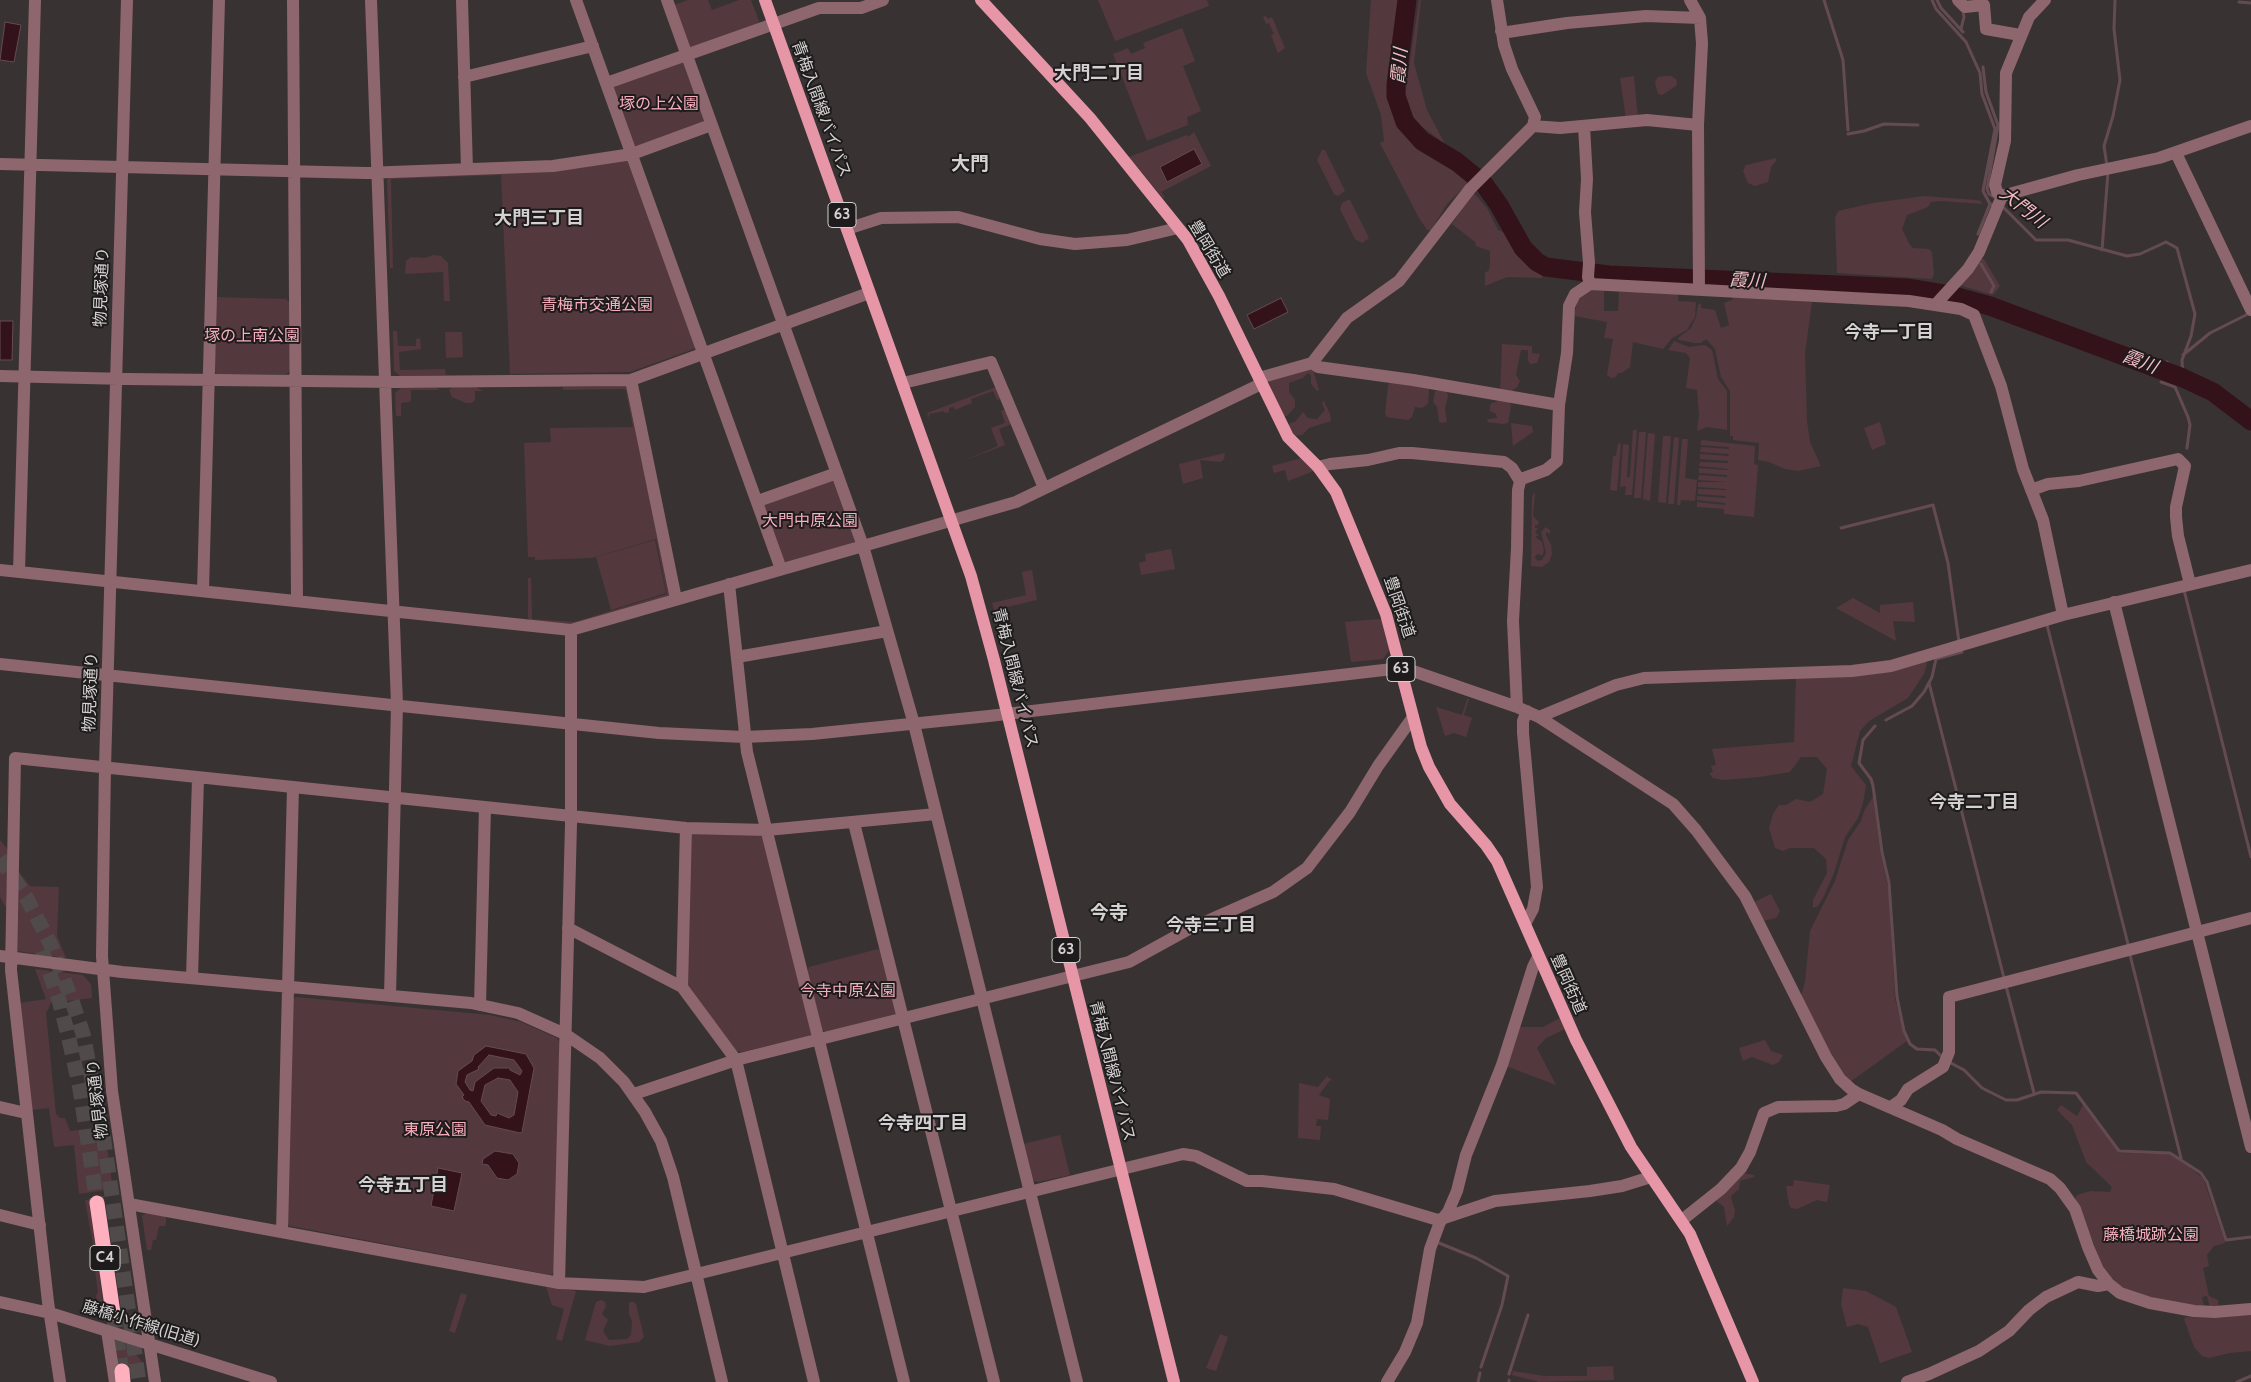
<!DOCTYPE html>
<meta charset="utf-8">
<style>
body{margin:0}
canvas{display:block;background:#383233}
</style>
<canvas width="2251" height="1382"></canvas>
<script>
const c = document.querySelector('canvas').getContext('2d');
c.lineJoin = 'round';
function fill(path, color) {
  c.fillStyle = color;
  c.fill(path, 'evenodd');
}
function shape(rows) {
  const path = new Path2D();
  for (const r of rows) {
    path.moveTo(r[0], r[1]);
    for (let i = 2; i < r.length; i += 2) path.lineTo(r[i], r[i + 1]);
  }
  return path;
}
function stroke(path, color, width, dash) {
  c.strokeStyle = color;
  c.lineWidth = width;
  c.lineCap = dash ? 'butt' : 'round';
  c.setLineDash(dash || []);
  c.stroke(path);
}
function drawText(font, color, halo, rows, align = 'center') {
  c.font = font + ' Cabin,"Noto Sans JP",sans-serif';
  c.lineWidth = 4;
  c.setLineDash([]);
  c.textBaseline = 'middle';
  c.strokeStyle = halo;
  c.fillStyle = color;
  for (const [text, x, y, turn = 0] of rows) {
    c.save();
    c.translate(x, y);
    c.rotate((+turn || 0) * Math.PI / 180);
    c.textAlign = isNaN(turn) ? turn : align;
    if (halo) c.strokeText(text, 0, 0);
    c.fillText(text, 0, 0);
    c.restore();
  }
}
const green = shape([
 [688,0,708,0,712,10,739,0,751,0,759,21,757,24,692,48,688,45,674,5],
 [1098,0,1207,0,1209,6,1115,41],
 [1371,0,1401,0,1390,92,1400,124,1418,146,1453,167,1468,181,1466,185,1447,204,1431,230,1427,230,1419,218,1380,143,1384,141,1381,115,1366,73],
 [1419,0,1421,0,1414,63,1427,110,1445,144,1417,123,1411,114,1405,95],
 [1266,16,1268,19,1272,17,1285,48,1278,53,1271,35,1274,34,1269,23,1266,24,1263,17],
 [1182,28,1195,61,1183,66,1201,111,1187,117,1188,125,1147,141,1113,54,1128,48,1131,54,1145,48,1143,43],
 [683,62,704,120,702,124,637,147,634,146,613,87],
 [1634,76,1638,118,1626,119,1620,78],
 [1663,76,1671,76,1676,79,1677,83,1676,86,1662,95,1658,94,1655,82,1658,77],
 [1194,132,1211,166,1161,192,1165,197,1163,198,1129,157,1187,135,1188,137],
 [1322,150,1325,150,1345,191,1338,196,1334,194,1317,160],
 [1776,158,1776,161,1771,167,1768,182,1755,186,1748,183,1743,171,1746,165],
 [626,159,629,161,696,346,694,349,630,372,510,374,501,175,391,179,393,268,390,268,387,180,390,177],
 [1473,192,1487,208,1498,230,1508,234,1513,246,1529,259,1533,265,1542,271,1542,278,1507,277,1485,286,1485,273,1489,270,1490,264,1490,251,1476,246,1475,242,1452,224],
 [1924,196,1976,200,1981,201,1983,204,1940,201,1931,202,1928,207,1907,215,1902,229,1910,245,1913,248,1929,249,1932,252,1934,274,1932,279,1837,273,1835,218,1838,211,1873,203],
 [1348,200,1350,200,1369,238,1362,243,1355,239,1340,209,1342,203],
 [433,255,441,256,448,263,450,301,444,301,443,272,405,274,406,261,411,257,425,258],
 [1981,259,1984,259,2000,286,1993,295,1959,285],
 [1592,290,1604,290,1604,311,1618,311,1619,291,1678,294,1678,301,1696,302,1695,317,1687,330,1672,338,1663,349,1633,342,1630,367,1622,373,1618,373,1616,377,1611,378,1607,375,1613,339,1604,338,1607,322,1574,316,1577,302,1581,297],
 [218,297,286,299,289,302,290,371,286,374,217,374,213,370,215,300],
 [1733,297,1812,302,1805,353,1807,421,1810,442,1821,466,1798,471,1785,469,1769,462,1758,460,1759,443,1733,440,1733,436,1730,436,1730,391,1721,377,1715,349,1706,339,1701,343,1695,343,1679,340,1678,338,1691,328,1696,317,1698,305,1701,303,1701,308,1715,310,1721,328,1729,325,1724,303,1732,300],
 [393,331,397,331,398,346,416,346,416,339,420,338,421,349,399,352,400,370,445,369,446,375,400,376,394,371],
 [445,332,462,332,463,357,446,358],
 [1674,341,1689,347,1705,345,1712,350,1718,379,1727,391,1727,430,1707,427,1697,431,1699,415,1697,390,1686,388,1690,358,1686,353,1668,350],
 [1502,344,1532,346,1532,353,1540,354,1537,363,1530,364,1528,360,1528,350,1521,350,1516,375,1520,381,1517,387,1512,391,1500,392],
 [1306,369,1313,370,1319,390,1317,391,1311,384,1311,375,1308,373,1303,378,1289,383,1289,392,1295,400,1295,407,1287,416,1282,416,1268,380],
 [1391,381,1427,386,1429,390,1428,404,1422,408,1415,407,1412,417,1408,420,1387,417,1385,414,1388,385],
 [625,386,629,389,670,593,668,597,574,624,530,621,528,617,528,578,531,578,532,619,574,622,667,594,656,539,592,558,535,560,535,557,528,557,524,443,551,442,550,428,633,427,626,391,624,389,563,390,563,387],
 [999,386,1004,398,997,400,993,391,971,399,972,403,955,410,954,407,949,408,949,412,945,413,944,411,929,414,930,421,927,413],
 [453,387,476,387,483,391,475,391,475,400,472,403,466,403,452,397,449,390],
 [401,388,436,388,440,390,411,390,411,400,409,402,401,403,401,416,396,416,395,393],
 [1442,390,1447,392,1448,396,1445,409,1447,422,1442,423,1439,422,1437,407,1433,402,1435,391],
 [1498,400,1509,401,1511,406,1508,423,1503,424,1487,422,1488,419,1497,418,1496,414,1490,411,1490,407,1491,403,1496,402],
 [1324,401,1330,414,1331,421,1309,428,1302,435,1296,436,1290,432,1288,427,1290,423,1295,422,1303,412,1308,418,1317,419,1325,410,1322,403],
 [1008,408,1014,423,999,429,1005,445,963,461,998,446,991,428,1005,423,1001,411],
 [1880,422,1886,444,1872,450,1864,428],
 [1511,423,1532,426,1533,432,1513,446],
 [1633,430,1637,430,1632,495,1625,495,1626,486,1620,487,1623,444,1629,445,1627,477,1630,477],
 [1639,432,1646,432,1641,498,1634,498],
 [1648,433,1655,434,1650,501,1643,499],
 [1663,436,1671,436,1666,503,1658,502],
 [1674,437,1679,438,1674,504,1668,504],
 [1682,439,1688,439,1685,478,1697,480,1695,501,1681,500,1680,505,1677,505],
 [1701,440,1755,446,1754,464,1758,465,1754,517,1724,514,1724,509,1697,507,1697,502,1725,505,1725,503,1697,500,1697,496,1725,498,1726,496,1698,494,1698,489,1726,490,1726,489,1698,487,1698,482,1727,482,1698,480,1699,475,1727,477,1727,475,1699,473,1699,468,1727,470,1728,469,1699,466,1700,462,1728,463,1728,461,1700,459,1700,454,1728,456,1729,454,1700,452,1701,447,1729,449,1729,447,1701,445],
 [1618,443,1621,444,1617,491,1610,490,1613,456,1616,456],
 [1225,453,1224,459,1221,462,1200,460,1203,478,1183,484,1179,464],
 [1301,458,1314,471,1288,481,1285,470,1274,473,1272,466],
 [834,480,856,539,854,543,787,563,783,560,763,505],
 [1535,492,1533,516,1539,522,1538,525,1535,525,1535,528,1538,528,1535,533,1539,535,1535,537,1542,542,1544,550,1542,556,1539,554,1536,555,1535,558,1538,561,1542,560,1546,553,1541,532,1546,527,1550,530,1550,534,1546,532,1546,535,1551,545,1552,554,1549,562,1542,567,1531,566,1532,497],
 [655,540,666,593,611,610,596,557],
 [1171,549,1175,569,1141,575,1139,563,1146,561,1145,554],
 [1032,570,1037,600,994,610,992,603,1026,595,1022,572],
 [1853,598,1880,613,1880,605,1913,602,1915,622,1893,621,1896,641,1836,608],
 [1379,619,1383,621,1390,649,1383,659,1351,662,1345,622],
 [1926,661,1927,663,1924,674,1908,698,1869,721,1860,731,1851,766,1866,785,1863,803,1858,818,1845,837,1834,873,1824,896,1818,906,1813,908,1813,900,1827,873,1826,859,1814,848,1790,848,1783,851,1775,848,1769,828,1773,814,1779,805,1786,805,1796,799,1810,802,1823,794,1827,769,1817,757,1801,757,1790,772,1759,777,1723,780,1713,778,1709,773,1713,772,1711,766,1716,765,1712,749,1794,742,1796,676],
 [1467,699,1469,699,1464,715,1472,718,1466,737,1454,733,1445,736,1436,707,1462,715],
 [1873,797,1881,854,1889,893,1895,999,1907,1041,1850,1082,1837,1066,1801,996,1805,982,1810,931,1835,881,1848,840,1861,821,1865,809],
 [694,832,761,834,764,838,812,1032,810,1036,742,1052,737,1051,687,986,691,835],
 [0,840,8,850,6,908,0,897],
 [16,868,30,886,59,887,57,936,66,958,17,951],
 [1771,894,1780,911,1776,918,1763,921,1754,902],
 [878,949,882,952,897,1011,895,1014,826,1032,821,1030,807,972,809,967],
 [35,969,83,975,91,984,92,998,51,1003,46,1013,56,1114,60,1118,65,1118,70,1131,104,1127,113,1189,79,1194,74,1145,54,1147,49,1108,31,1110,19,1003,46,999],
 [296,997,490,1015,521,1022,557,1038,560,1043,554,1272,551,1275,290,1226,287,1223,293,999],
 [1560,1018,1565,1029,1546,1038,1537,1048,1556,1085,1506,1066,1518,1027,1543,1027],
 [1765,1040,1771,1051,1783,1055,1779,1062,1773,1065,1752,1057,1743,1061,1739,1048],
 [1327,1076,1333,1081,1330,1080,1319,1095,1330,1099,1328,1120,1317,1119,1316,1126,1321,1126,1320,1140,1298,1138,1299,1083,1318,1087],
 [2061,1105,2077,1116,2083,1105,2119,1153,2170,1154,2178,1158,2203,1178,2225,1242,2225,1243,2214,1246,2207,1255,2209,1266,2203,1268,2209,1296,2218,1300,2218,1307,2210,1307,2207,1296,2202,1297,2204,1306,2182,1304,2137,1294,2120,1286,2104,1269,2075,1199,2077,1195,2091,1191,2110,1192,2112,1187,2086,1162,2072,1125,2057,1110],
 [1060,1135,1070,1175,1038,1182,1032,1180,1023,1144],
 [1741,1173,1754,1175,1754,1177,1740,1181,1739,1189,1732,1195,1731,1198,1735,1210,1734,1217,1727,1226,1724,1207,1714,1199],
 [1794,1180,1830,1185,1827,1202,1817,1200,1797,1209,1791,1208,1789,1204,1786,1186,1793,1186],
 [85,1200,89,1200,105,1318,137,1313,125,1325,101,1317,98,1313,96,1295,98,1293,95,1270,93,1268,90,1247,93,1245],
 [148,1212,166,1216,166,1222,165,1226,159,1226,156,1240,153,1240,151,1250,147,1250,142,1216],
 [546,1287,576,1291,562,1341,556,1339,564,1309,552,1305],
 [1843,1288,1866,1291,1896,1307,1912,1352,1880,1363,1868,1327,1858,1324,1847,1327,1841,1304],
 [461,1293,467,1295,455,1333,449,1331],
 [601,1300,605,1302,606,1306,602,1314,608,1320,603,1331,609,1340,627,1339,631,1335,632,1321,629,1314,629,1303,632,1301,636,1304,644,1337,639,1342,610,1346,585,1340,596,1302],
 [2251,1315,2251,1351,2230,1353,2209,1358,2202,1356,2194,1347,2184,1319,2186,1317,2217,1318],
 [1220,1334,1228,1337,1216,1371,1206,1368],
 [120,1347,133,1351,143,1363,117,1367,115,1352],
 [1613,1366,1614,1380,1539,1382,1512,1375,1513,1371,1544,1376,1587,1376,1587,1367]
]);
const water = shape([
 [5,22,21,25,14,62,0,60,5,22],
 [1194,149,1202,164,1167,182,1160,167,1194,149],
 [1281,298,1288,312,1254,329,1247,315,1281,298],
 [0,321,13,321,12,360,0,360,0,321],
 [486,1046,526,1054,534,1068,522,1132,520,1133,485,1125,469,1102,465,1101,462,1097,464,1095,456,1084,458,1071,472,1061,474,1055,486,1046],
 [489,1055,514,1060,522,1071,520,1075,510,1070,510,1068,494,1068,475,1082,473,1091,470,1090,465,1082,467,1075,479,1069,478,1067,489,1055],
 [498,1078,510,1080,518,1092,514,1115,509,1118,497,1113,496,1116,491,1115,481,1101,485,1085,498,1078],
 [495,1151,513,1154,519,1163,517,1174,508,1180,497,1178,488,1165,482,1164,483,1159,495,1151],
 [438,1168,462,1173,454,1211,431,1206,438,1168]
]);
const stream = shape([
 [1824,0,1843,60,1848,130],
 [1932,0,1936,9,1966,42,1980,73,1982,94,1995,129,1983,191,1990,204,1996,205],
 [1937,0,1941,8,1963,32],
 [2239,2,2251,3],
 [1961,29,1964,17,1963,11],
 [1983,67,1986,92,1998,125,1987,189,1989,194,1994,197],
 [1848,134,1864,131,1884,124,1918,125],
 [2107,166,2104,146,2113,116,2120,80,2114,29,2115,0],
 [2002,206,2036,240,2068,240,2127,256,2140,254,2166,242,2177,248,2195,314,2191,336,2182,360,2183,378],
 [1978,234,1990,204],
 [2102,250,2108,172],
 [1981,264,1994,286,1991,292],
 [1982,304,1986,298],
 [2183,355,2210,333,2246,315],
 [2161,378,2167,362],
 [2161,382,2175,387,2188,417,2190,425,2187,448],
 [1841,528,1933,505,1948,563,1959,642],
 [2184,590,2251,857],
 [2047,625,2128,944],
 [1929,683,2004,978],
 [1886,720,1912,706,1924,692,1932,677,1936,659,1962,652],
 [1875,726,1863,740,1859,763,1871,779,1873,786,1882,852,1889,883,1897,997,1904,1031,1910,1044,1917,1049,1935,1050,1942,1057],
 [2130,955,2181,1158],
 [2006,986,2034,1093],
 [1949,1062,1964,1070,1982,1088,2006,1100,2017,1100,2041,1092,2076,1093,2119,1151,2170,1153,2201,1173,2207,1182,2226,1240,2251,1237],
 [1439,1243,1476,1258,1508,1276,1502,1305,1481,1367],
 [1509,1374,1528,1315],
 [1509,1380,1509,1382],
 [1478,1382,1480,1373],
 [2237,1382,2251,1376]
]);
const river = shape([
 [1407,0,1396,85,1396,96,1405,122,1422,141,1457,162,1484,184,1499,205,1523,248,1537,262,1546,267,1609,275,1907,288,1950,295,1990,306,2183,378,2213,392,2251,421]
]);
const highwayTunnel = shape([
 [0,858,26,897,50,943,71,998,83,1034,104,1141,139,1382],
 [42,951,59,1000,69,1039,80,1089,97,1203],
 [113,1313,122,1371]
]);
const minor = shape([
 [127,0,105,767,102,956,112,1091,155,1382],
 [293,0,297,601],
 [371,0,397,705,390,996],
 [462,0,467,169],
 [576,0,781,569],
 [667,0,863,546,914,724,1077,1382],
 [1690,0,1700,18,1702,43,1698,125,1699,290],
 [1958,0,1965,7,1984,5,1986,29,2020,35],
 [1501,31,1508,32,1567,23,1646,16,1700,18],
 [464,77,593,46],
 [607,83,819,8,861,8,883,0],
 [1533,126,1560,128,1647,120,1698,125],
 [1584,126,1587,179,1585,212,1589,263,1588,277,1590,284],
 [2176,153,2251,310],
 [0,164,365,173,553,166,632,154,711,125],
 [2002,196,2078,175,2159,158,2251,126],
 [2002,196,1997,192,1995,185,2005,141,2006,73,2029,17,2045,0],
 [847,229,881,218,958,217,1040,239,1075,244,1127,240,1178,228],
 [1936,304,1968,269,1979,252,2002,196],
 [1312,363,1318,367,1413,380,1559,405],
 [0,376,128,379,395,382,631,380,869,293],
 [1259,378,1312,363,1347,318,1399,281,1470,189,1533,126,1535,117,1512,69,1504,45,1497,0],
 [631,380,676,599],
 [903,383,991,362,1044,488],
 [1318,467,1330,464,1368,460,1399,453,1412,453,1504,462,1512,468,1520,481],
 [2031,490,2048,484,2079,481,2178,459,2185,466,2176,507,2176,517,2178,536,2190,584],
 [758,501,837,473],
 [0,570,571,630,1016,502,1261,384],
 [19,572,35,0],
 [729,584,747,752,904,1382],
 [203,591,219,0],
 [2114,602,2251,1147],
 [737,657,887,631],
 [0,664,659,733,744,737,812,734,989,716,1401,668,1410,670,1517,707,1539,717,1673,804,1696,830,1745,896,1826,1057,1840,1079,1851,1089,1859,1094,1942,1130,1957,1139,2050,1179,2060,1188,2075,1209,2088,1247,2098,1270,2109,1284,2120,1293,2150,1303,2194,1311,2215,1312,2251,1309],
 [1517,707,1513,621,1517,548,1518,490,1520,481,1524,478,1546,470,1557,461,1559,405,1567,353,1569,306,1575,294,1590,284,1909,301,1961,309,1974,315,2001,386,2023,469,2043,520,2063,615],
 [1539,717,1616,685,1644,678,1852,671,1891,666,2063,615,2251,570],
 [854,823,994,1382],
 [1525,924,1533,909,1537,887,1523,733,1523,721,1527,711],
 [568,928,682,987,736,1060,814,1382],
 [0,956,122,972,471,1003,518,1013,565,1034,600,1058,624,1082,645,1112,661,1141,673,1177,722,1382],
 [192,978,198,778],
 [682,987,686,828],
 [480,1005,485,807],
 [634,1094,736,1060,1129,962,1189,929,1273,892,1307,868,1350,812,1378,766,1413,717],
 [0,1107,26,1113],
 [1891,1107,1901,1100,1908,1089,1943,1067,1949,1052,1949,997,2251,918],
 [129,1204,559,1283,644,1287,1183,1154,1196,1156,1247,1181,1262,1181,1334,1189,1438,1220,1495,1201,1590,1191,1622,1186,1651,1177],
 [0,1215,40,1225],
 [1682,1220,1721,1189,1741,1168,1750,1152,1764,1113,1778,1107,1836,1106,1844,1104,1859,1094],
 [282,1231,293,787],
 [559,1283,571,824,571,630],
 [0,1302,50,1313,271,1382],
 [107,1331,115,1382],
 [60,1382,48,1302,11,970,15,758,686,828,767,830,936,814],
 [1387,1382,1405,1352,1417,1323,1430,1249,1440,1222,1448,1212,1457,1191,1466,1155,1502,1065,1533,967,1538,957],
 [1907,1382,1929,1374,1979,1351,2009,1331,2029,1310,2046,1297,2078,1282,2098,1286,2109,1284]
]);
const major = shape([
 [765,0,971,576,994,660,1174,1382],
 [981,0,1090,118,1188,240,1219,296,1288,437,1318,467,1336,492,1386,614,1421,747,1429,767,1450,804,1486,845,1497,861,1576,1040,1631,1147,1690,1234,1753,1382]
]);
const highway = shape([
 [97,1203,113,1313],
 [122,1371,123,1382]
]);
const shields = [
 [842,215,28],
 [1401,669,28],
 [1066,950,28],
 [105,1258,30]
];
const shieldNames = [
 ["63",842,215],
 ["63",1401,669],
 ["63",1066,950],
 ["C4",105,1258]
];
const parkNames = [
 ["塚の上公園",659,104],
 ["青梅市交通公園",597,305],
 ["塚の上南公園",252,336],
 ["大門中原公園",810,521],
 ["今寺中原公園",848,991],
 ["東原公園",435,1130],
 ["藤橋城跡公園",2151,1235]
];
const streetNames = [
 ["青梅入間線バイパス",821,109,70],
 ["豊岡街道",1209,249,59],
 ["物見塚通り",102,287,-88],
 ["豊岡街道",1399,607,71],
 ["青梅入間線バイパス",1015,678,76],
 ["物見塚通り",91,692,-88],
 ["豊岡街道",1568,984,66],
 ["青梅入間線バイパス",1112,1071,76],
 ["物見塚通り",98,1099,-97],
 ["藤橋小作線(旧道)",141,1324,17]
];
const waterNames = [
 ["霞川",1400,66,-85],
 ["大門川",2023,208,38],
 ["霞川",1747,281,3],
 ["霞川",2140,362,21]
];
const neighbourhoodNames = [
 ["大門二丁目",1099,74],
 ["大門三丁目",539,219],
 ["今寺一丁目",1889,333],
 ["今寺二丁目",1974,803],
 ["今寺三丁目",1211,926],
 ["今寺四丁目",923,1124],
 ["今寺五丁目",403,1186]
];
const quarterNames = [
 ["大門",970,164],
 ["今寺",1109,913]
];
fill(green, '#53383d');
fill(water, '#34121a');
stroke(water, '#644b51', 1);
stroke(stream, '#644b51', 3);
stroke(river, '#34121a', 19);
stroke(highwayTunnel, '#504a4b', 15, [15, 8]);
stroke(minor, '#8e666d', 12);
stroke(major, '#e696a6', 12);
stroke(highway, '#feb0bf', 15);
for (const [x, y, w] of shields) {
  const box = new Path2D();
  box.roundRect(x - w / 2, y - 12.5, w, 25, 4);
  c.fillStyle = '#1d1b1b';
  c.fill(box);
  stroke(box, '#d5d1d2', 1);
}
drawText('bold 15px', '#d5d1d2', null, shieldNames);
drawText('16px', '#f7afbd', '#1d1b1b', parkNames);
drawText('16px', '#d5d1d2', '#1d1b1b', streetNames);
drawText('italic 18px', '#f6bcc6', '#1d1b1b', waterNames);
drawText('bold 18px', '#d5d1d2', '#1d1b1b', neighbourhoodNames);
drawText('bold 19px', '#d5d1d2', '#1d1b1b', quarterNames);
</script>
